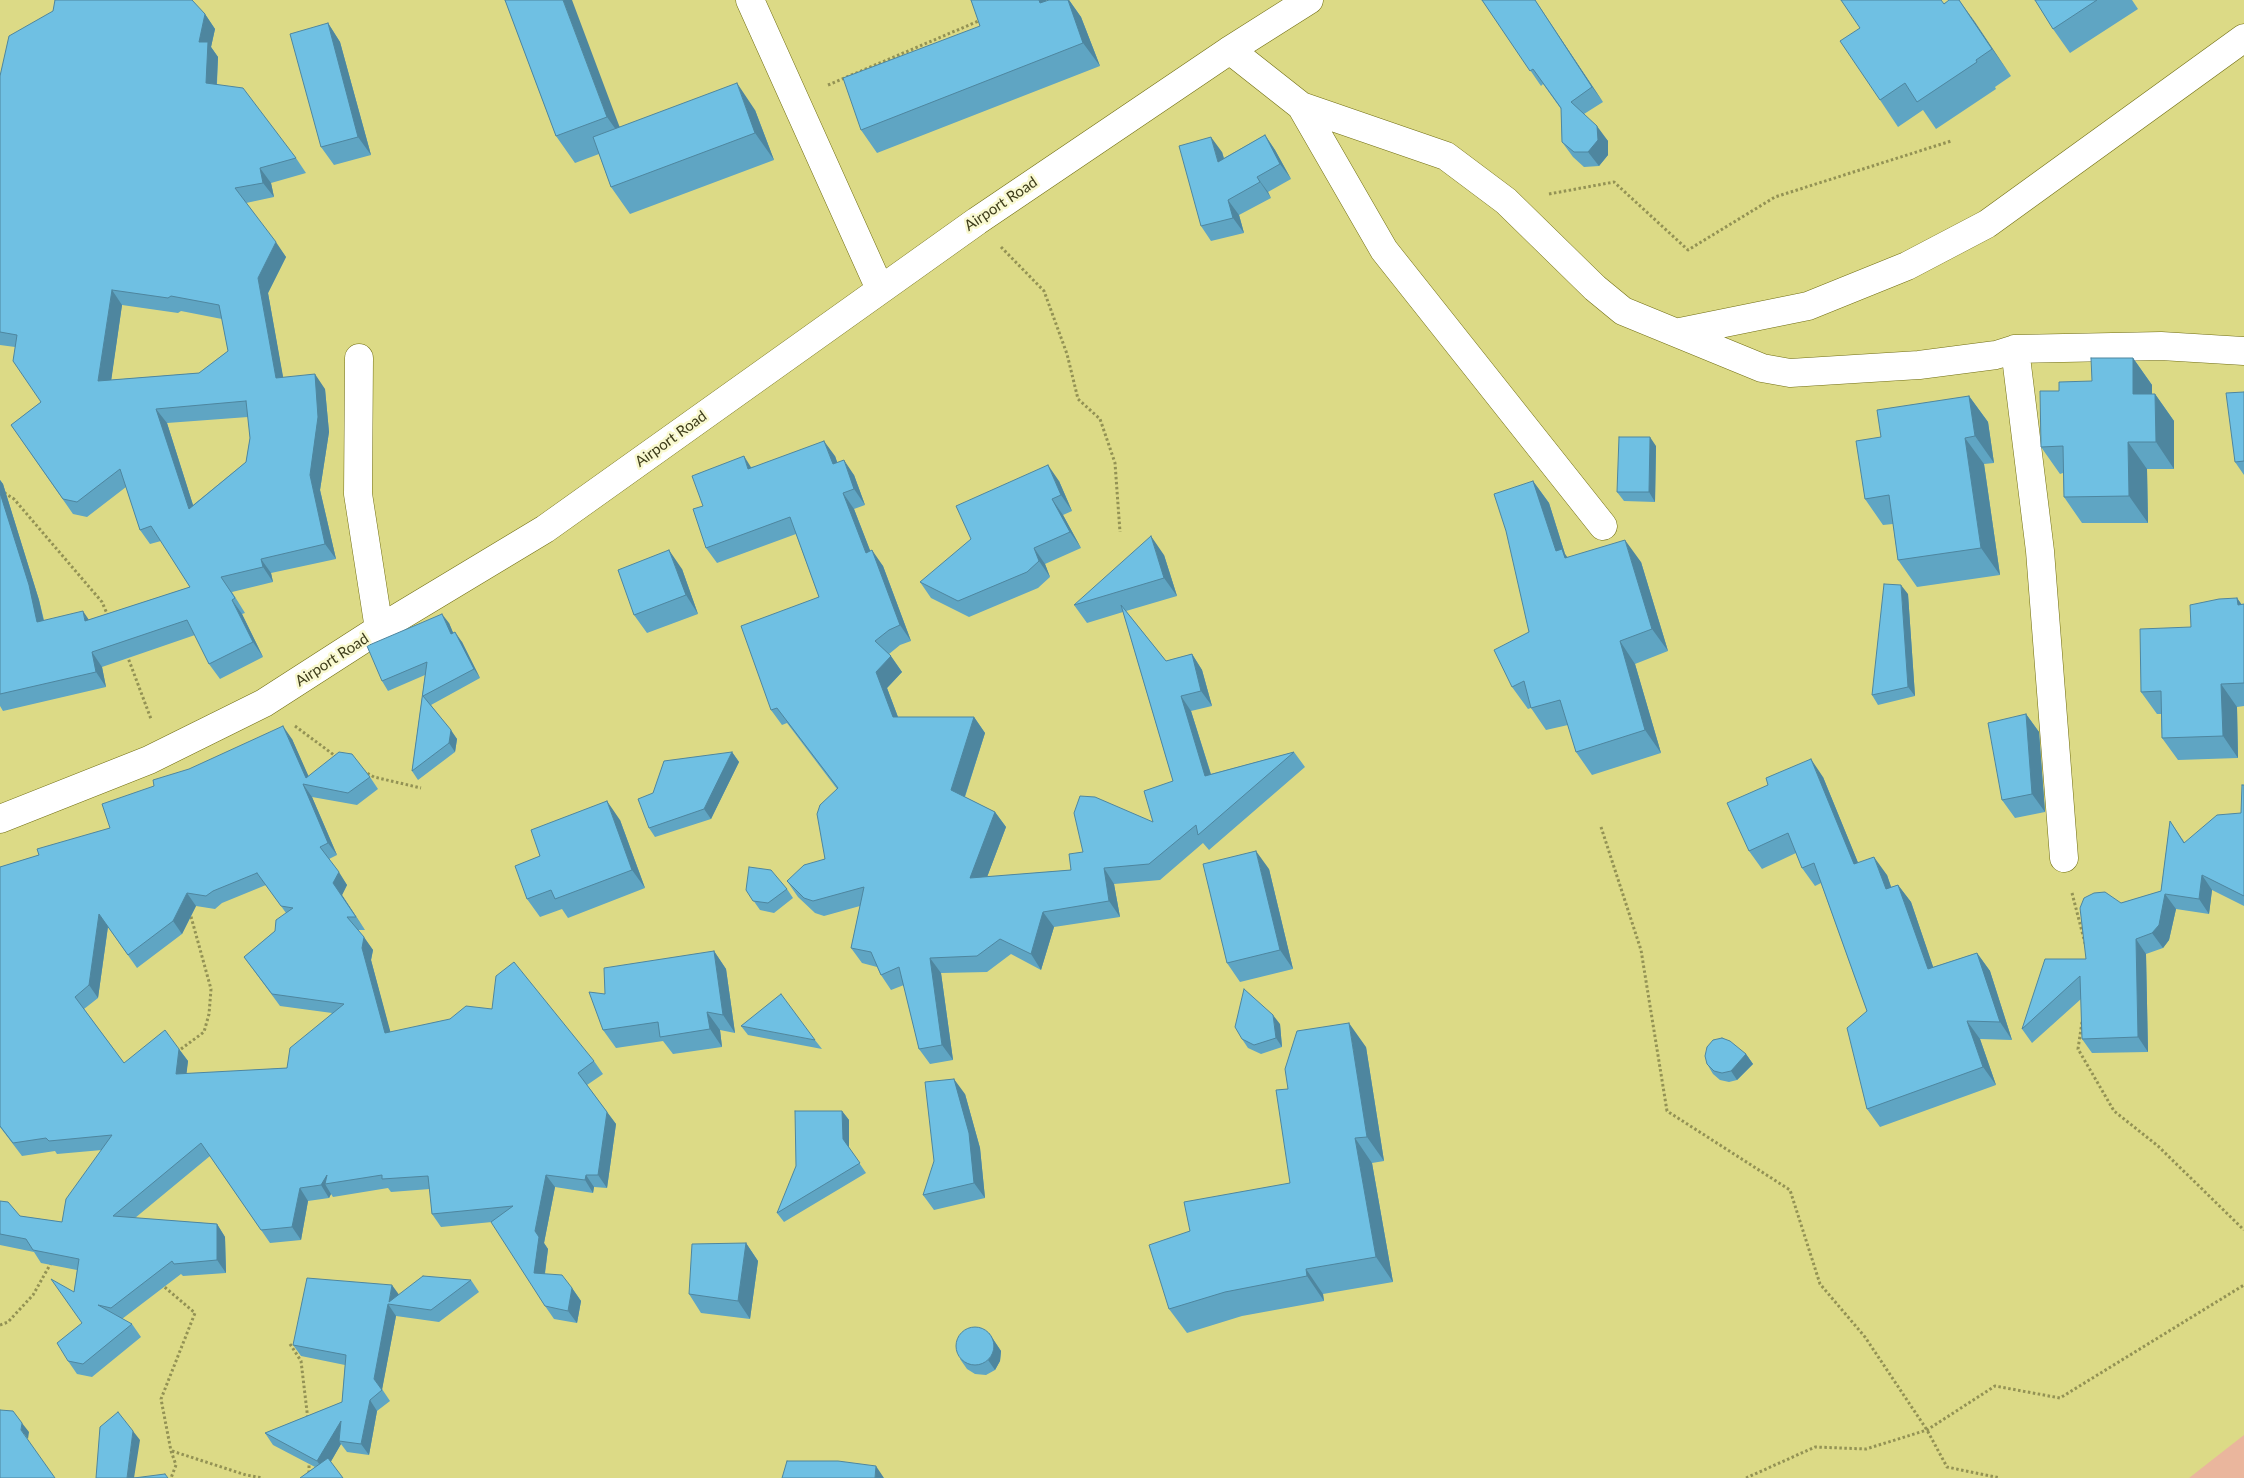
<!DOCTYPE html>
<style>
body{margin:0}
canvas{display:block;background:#dcda86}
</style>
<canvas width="2244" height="1478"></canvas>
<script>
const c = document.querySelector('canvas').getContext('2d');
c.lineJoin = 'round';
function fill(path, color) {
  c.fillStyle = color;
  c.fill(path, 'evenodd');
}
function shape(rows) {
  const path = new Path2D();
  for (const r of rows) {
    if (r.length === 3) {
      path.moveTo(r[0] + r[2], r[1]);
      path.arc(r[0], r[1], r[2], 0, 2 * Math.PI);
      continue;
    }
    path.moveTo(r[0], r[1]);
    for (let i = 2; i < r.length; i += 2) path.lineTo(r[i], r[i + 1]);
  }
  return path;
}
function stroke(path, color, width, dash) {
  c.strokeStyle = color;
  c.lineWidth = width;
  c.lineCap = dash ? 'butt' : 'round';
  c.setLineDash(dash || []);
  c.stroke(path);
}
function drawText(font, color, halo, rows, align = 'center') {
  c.font = font + ' Lato,sans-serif';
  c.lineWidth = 5;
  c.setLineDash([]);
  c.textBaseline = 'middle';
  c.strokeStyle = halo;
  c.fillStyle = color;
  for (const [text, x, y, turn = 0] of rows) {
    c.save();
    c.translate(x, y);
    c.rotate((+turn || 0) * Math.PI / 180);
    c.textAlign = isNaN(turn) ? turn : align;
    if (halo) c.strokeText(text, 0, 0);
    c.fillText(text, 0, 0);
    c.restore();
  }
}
const green = shape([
 [2244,1435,2244,1478,2189,1478]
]);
const path = shape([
 [828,85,981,20],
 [1549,194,1614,182,1688,250,1775,197,1951,141],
 [1001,247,1044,291,1067,354,1078,399,1100,419,1115,463,1120,532],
 [0,490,14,499,102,602,108,616],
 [127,655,151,719],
 [295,726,338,758],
 [363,771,374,777,421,788],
 [1601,827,1641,950,1667,1111,1790,1190,1820,1284,1865,1337,1927,1430,1947,1467,2000,1478],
 [2072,893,2086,947],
 [2082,1022,2078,1049,2114,1111,2158,1146,2244,1230],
 [177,1052,204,1032,209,1014,211,989,190,913],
 [161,1284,195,1313,161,1399,171,1451,176,1465,171,1478],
 [0,1325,8,1322,33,1295,51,1263],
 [290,1344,301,1361,308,1420],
 [172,1451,246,1475,263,1478],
 [309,1478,309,1461],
 [1746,1478,1815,1447,1866,1449,1927,1430,1995,1386,2060,1398,2244,1285]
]);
const minor = shape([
 [750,0,880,289],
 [1230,50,1301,106,1446,156,1506,201,1595,288,1623,311,1762,368,1790,373,1919,365,1996,355,2015,349,2161,346,2244,351],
 [1301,106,1384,250,1603,526],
 [1680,332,1808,306,1907,266,1987,224,2244,38],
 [2015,349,2040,551,2064,858],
 [359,358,358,494,379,629],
 [0,819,149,760,264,703,379,629,545,529,977,221,1230,50,1309,0]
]);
const wall = shape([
 [505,0,620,127,755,110,774,160,630,214,611,187,599,154,575,163,556,136],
 [971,0,1046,0,1047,1,1049,0,1069,0,1081,17,1100,66,877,153,861,130,980,26],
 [1482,0,1535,0,1603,102,1584,114,1608,141,1608,155,1599,166,1584,167,1573,157,1562,142,1561,109,1543,84,1541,86],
 [1959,0,2011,76,1995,87,1996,89,1936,129,1923,110,1898,127,1880,100,1944,3],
 [2035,0,2132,0,2138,9,2070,53,2053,29],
 [205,14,215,29,211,47,218,57,217,84,296,158,306,173,271,183,274,197,246,203,286,257,268,293,283,378,325,389,329,432,320,490,336,559,271,573,273,582,232,592,245,613,242,614,263,657,220,679,209,664,195,635,102,667,106,687,3,711,0,706,0,480,3,484,39,600,44,620,88,620,190,587,161,541,150,544,140,530,126,487,87,517,73,514,11,425,41,402,15,347,0,345,0,76],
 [122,305,178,313,181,311,222,319,228,351,199,373,111,380],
 [248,417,250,438,246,462,193,505,167,423],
 [328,23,340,42,371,155,334,165,321,147],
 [1265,135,1275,150,1291,179,1268,192,1271,198,1239,215,1244,233,1211,241,1201,226,1222,152,1224,158],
 [2133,358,2152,385,2152,394,2155,394,2174,421,2174,469,2147,469,2148,523,2082,523,2064,497,2063,473,2060,474,2041,447,2059,391,2092,381],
 [2244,392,2244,475,2235,462],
 [1969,396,1988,422,1994,463,1984,464,2000,575,1917,587,1898,560,1893,524,1883,525,1865,499,1881,437],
 [1656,446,1655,502,1624,501,1617,492],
 [835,456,837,462,854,475,865,505,854,509,870,551,883,566,911,641,900,645,889,654,902,672,887,688,898,717,974,717,985,733,965,797,995,812,1006,827,987,877,1071,870,1083,852,1153,822,1173,781,1123,612,1087,623,1074,605,1164,555,1177,596,1126,611,1166,661,1192,654,1202,670,1212,706,1191,711,1211,774,1294,752,1305,767,1209,850,1203,843,1160,880,1114,884,1120,917,1054,927,1041,970,1011,954,987,972,941,973,953,1060,930,1064,919,1049,904,985,891,990,881,975,877,967,862,963,851,948,860,906,824,916,815,913,798,897,787,881,825,859,837,789,787,723,782,725,771,710,819,597,796,534,717,563,706,548,703,506,751,467],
 [1059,481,1072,511,1063,515,1081,548,1045,564,1050,577,1038,588,969,617,931,598,920,582],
 [1533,481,1549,503,1565,554,1567,557,1641,562,1668,651,1635,664,1661,753,1592,775,1576,752,1568,725,1546,730,1531,708,1528,709,1512,687,1529,632],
 [682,569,698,614,647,633,634,615],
 [1908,594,1915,696,1878,705,1872,695],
 [2237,598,2242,605,2244,604,2244,706,2237,707,2238,758,2178,760,2162,738,2161,714,2157,714,2141,692],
 [449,623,453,633,462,642,480,678,431,705,457,739,455,752,418,780,412,771,425,675,388,691,382,681],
 [2026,714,2039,732,2045,812,2015,818,2002,800],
 [292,739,308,776,370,777,378,789,357,805,312,797,337,855,329,859,347,885,342,895,365,930,358,930,373,950,371,960,390,1032,594,1061,603,1074,587,1085,616,1124,607,1188,594,1187,593,1193,555,1187,544,1243,548,1249,545,1274,572,1288,581,1301,577,1323,554,1319,545,1306,492,1222,441,1227,432,1214,430,1189,391,1192,388,1188,333,1197,331,1194,329,1198,308,1201,301,1240,270,1243,210,1156,135,1218,217,1224,225,1237,226,1273,183,1276,181,1274,122,1319,132,1324,141,1337,92,1377,77,1374,68,1361,82,1323,74,1292,77,1270,41,1263,34,1252,0,1245,0,1201,20,1216,62,1222,102,1150,57,1154,55,1151,22,1156,0,1127,0,867,39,855,110,828],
 [266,885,286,913,275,931,244,957,280,1006,332,1013,287,1068,186,1074,188,1061,179,1049,124,1063,84,1009,98,998,108,927,137,968,182,934,196,906,215,909,222,903],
 [732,752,739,762,711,819,655,837,649,828,653,793],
 [1823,777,1858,863,1887,875,1891,887,1898,885,1911,902,1933,967,1977,953,1990,971,2012,1040,1980,1039,1996,1085,1880,1127,1867,1109,1867,1011,1821,883,1815,886,1802,868,1796,853,1762,869,1749,851],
 [2244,785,2244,906,2212,890,2209,914,2176,909,2169,940,2163,948,2146,954,2148,1052,2092,1053,2082,1039,2081,999,2032,1043,2022,1029,2086,959,2121,903,2161,891,2170,821,2185,843,2241,813],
 [620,820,645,888,568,918,562,909,540,917,527,899,540,856],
 [1269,869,1293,969,1240,982,1227,963],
 [787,889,793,898,774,913,760,910,746,890],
 [714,951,726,969,735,1033,720,1030,722,1047,673,1054,663,1041,616,1048,603,1030,605,994],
 [1280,1024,1282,1047,1261,1054,1248,1048,1242,1039],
 [741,1026,815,1040,822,1049,748,1035],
 [1366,1047,1384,1161,1372,1163,1393,1282,1323,1294,1324,1301,1242,1316,1187,1333,1169,1309,1190,1231,1290,1183,1288,1089],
 [1746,1054,1753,1064,1737,1080,1729,1082,1720,1080,1713,1074,1707,1064],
 [965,1094,980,1148,985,1198,934,1210,923,1195],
 [842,1111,849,1120,849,1148,866,1173,784,1222,777,1213],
 [746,1243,758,1261,750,1319,701,1313,689,1294],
 [471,1280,479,1292,439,1322,396,1316,382,1389,390,1401,377,1411,369,1455,347,1452,341,1444,331,1461,315,1467,273,1445,265,1433,342,1402,345,1365,301,1356,293,1345,399,1295],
 [989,1333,1001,1351,1000,1361,995,1370,986,1375,975,1374,967,1369,960,1359]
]);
const shadedWall = shape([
 [563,0,572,0,626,144,607,117],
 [1039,0,1046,0,1056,26,1040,3],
 [1068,0,1069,0,1081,17,1100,66,1083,43],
 [1535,0,1603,102,1592,87],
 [1959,0,1975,22,2011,76,1992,49],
 [205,14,215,29,211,47,218,57,216,97,206,83,199,42],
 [328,23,340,42,371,155,358,137],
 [737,83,755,110,774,160,755,133],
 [1597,126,1608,141,1608,155,1599,166,1588,152],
 [1265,135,1275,150,1291,179,1280,164],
 [1211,137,1222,152,1229,177,1218,162],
 [260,168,271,183,274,197,263,183],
 [1257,177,1268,192,1271,198,1260,182],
 [1228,200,1239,215,1244,233,1233,218],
 [276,242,286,257,268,293,286,393,276,378,258,278],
 [112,290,122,305,109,396,98,381],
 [2133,358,2152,385,2152,421,2133,394],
 [315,374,325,389,329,432,320,490,336,559,325,544,310,475],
 [2155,394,2174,421,2174,469,2156,442],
 [1969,396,1988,422,1994,463,1975,436],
 [156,409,167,423,199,524,189,509],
 [1650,437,1656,446,1655,502,1649,492],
 [1965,438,1984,464,2000,575,1981,548],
 [824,441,835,456,843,479,833,464],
 [2128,442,2147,469,2148,523,2129,496],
 [744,456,754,472,748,469],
 [844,460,854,475,865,505,854,489],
 [1048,465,1059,481,1072,511,1061,495],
 [0,480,3,484,39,600,47,636,37,622,0,493],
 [1533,481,1549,503,1565,554,1578,572,1556,551],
 [843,493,854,509,877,568,866,553],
 [1052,499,1063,515,1081,548,1070,532],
 [1151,536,1164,555,1177,596,1164,578],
 [1625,540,1641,562,1668,651,1652,629],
 [1034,548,1045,564,1050,577,1039,561],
 [669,550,682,569,698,614,686,595],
 [872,550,883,566,911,641,900,625],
 [261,559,271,573,273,582,263,567],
 [1901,585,1908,594,1915,696,1908,687],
 [2237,598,2244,608,2238,605],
 [232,600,242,614,263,657,253,642],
 [83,611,93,626,85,621],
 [442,614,449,623,458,644,451,634],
 [455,632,462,642,480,678,474,669],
 [1620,641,1635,664,1661,753,1645,730],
 [92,652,102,667,106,687,96,672],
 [1192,654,1202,670,1212,706,1201,691],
 [891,656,902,672,887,688,904,733,893,717,876,672],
 [2221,684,2237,707,2238,758,2223,736],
 [1181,696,1191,711,1216,791,1205,776],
 [2026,714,2039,732,2045,812,2032,794],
 [974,717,985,733,962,805,951,790],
 [283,726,292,739,313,786,306,778],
 [451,730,457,739,455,752,449,743],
 [732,752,739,762,711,819,704,809],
 [1811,759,1823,777,1866,882,1854,864],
 [303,784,312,797,337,855,328,843],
 [607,801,620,820,645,888,632,870],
 [995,812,1006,827,981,893,970,878],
 [1256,851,1269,869,1293,969,1280,950],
 [1874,857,1887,875,1898,907,1886,889],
 [1104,868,1114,884,1120,917,1109,901],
 [339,872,347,885,342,895,365,930,333,883],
 [2202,875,2212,890,2209,914,2199,899],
 [1898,885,1911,902,1940,987,1928,969],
 [187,893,196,906,182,934,173,921],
 [2165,894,2176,909,2169,940,2163,948,2152,933],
 [1043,912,1054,927,1041,970,1031,954],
 [99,914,108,926,98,998,89,985],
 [364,937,373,950,371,960,394,1045,385,1033,362,948],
 [2136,939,2146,954,2148,1052,2138,1037],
 [714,951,726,969,735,1033,723,1015],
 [1977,953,1990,971,2012,1040,2000,1022],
 [930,958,941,973,953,1060,942,1045],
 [707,1012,720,1030,722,1047,710,1029],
 [1273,1015,1280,1024,1282,1047,1276,1038],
 [1967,1021,1980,1039,1996,1085,1983,1067],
 [1349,1023,1366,1047,1384,1161,1367,1137],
 [179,1049,188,1061,185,1087,176,1074],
 [1746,1054,1753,1064,1737,1080,1731,1071],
 [954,1079,965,1094,980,1148,985,1198,974,1183],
 [842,1111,849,1120,849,1148,866,1173,843,1139],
 [607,1112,616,1124,607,1188,598,1175],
 [1355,1138,1372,1163,1393,1282,1376,1257],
 [327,1175,325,1184,331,1194,329,1198,321,1185],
 [546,1175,555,1187,544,1243,548,1249,543,1286,534,1273,535,1231],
 [586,1175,594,1187,593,1193,585,1180],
 [300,1188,308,1201,301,1240,292,1227],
 [217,1224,225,1237,226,1273,217,1260],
 [746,1243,758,1261,750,1319,738,1301],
 [1306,1269,1323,1294,1324,1301,1307,1276],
 [392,1285,400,1296,389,1302],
 [572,1288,581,1301,577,1323,568,1311],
 [388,1304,396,1316,382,1390,374,1379],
 [989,1333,1001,1351,1000,1361,995,1370,988,1360],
 [370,1400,377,1411,369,1455,361,1444],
 [341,1421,339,1441,341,1444,325,1472,317,1461],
 [22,1423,29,1432,28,1439,21,1430],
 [133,1431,140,1440,134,1478,127,1478],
 [876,1466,884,1478,875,1478]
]);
const building = shape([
 [55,0,192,0,205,14,199,42,208,42,206,83,243,88,296,158,260,168,263,183,235,188,276,242,258,278,276,378,315,374,318,417,310,475,325,544,261,559,263,567,221,577,235,598,232,600,253,642,209,664,187,620,92,652,96,672,0,694,0,493,29,585,37,622,83,611,85,621,190,587,151,526,140,530,120,469,77,502,63,499,11,425,41,402,13,361,17,335,0,332,0,76,9,36,53,11,55,0],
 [112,290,168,298,171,296,219,305,228,351,199,373,98,381,112,290],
 [246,401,250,438,246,462,189,509,156,409,246,401],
 [505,0,563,0,607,117,556,136,505,0],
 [971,0,1039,0,1040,3,1049,0,1068,0,1083,43,861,130,843,78,980,26,971,0],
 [1482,0,1535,0,1592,87,1571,102,1597,126,1598,140,1588,152,1574,152,1562,142,1561,108,1533,69,1530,71,1482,0],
 [1841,0,1941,0,1944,4,1949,0,1959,0,1992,49,1976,60,1977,62,1917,102,1905,83,1880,100,1840,41,1860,28,1841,0],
 [2035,0,2097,0,2053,29,2035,0],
 [328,23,358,137,321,147,290,34,328,23],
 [737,83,755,133,611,187,593,137,737,83],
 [1265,135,1280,164,1257,177,1260,182,1228,200,1233,218,1201,226,1179,146,1211,137,1218,162,1265,135],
 [2091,358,2133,358,2133,394,2155,394,2156,442,2128,442,2129,496,2064,497,2063,446,2041,447,2040,391,2059,391,2059,382,2092,381,2091,358],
 [2244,392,2244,461,2235,462,2226,393,2244,392],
 [1969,396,1975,436,1965,438,1981,548,1898,560,1889,495,1865,499,1856,441,1881,437,1877,410,1969,396],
 [1619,437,1650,437,1649,492,1617,492,1619,437],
 [824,441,833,464,844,460,854,489,843,493,866,553,872,550,900,625,889,630,875,641,891,656,876,672,893,717,974,717,951,790,995,812,970,878,1071,870,1069,854,1083,852,1074,813,1080,796,1095,797,1153,822,1144,791,1173,781,1121,605,1166,661,1192,654,1201,691,1181,696,1205,776,1294,752,1198,835,1196,825,1149,864,1104,868,1109,901,1043,912,1031,954,1000,939,977,956,930,958,942,1045,919,1049,899,967,881,975,871,952,851,948,864,887,813,901,804,898,787,881,804,865,825,859,817,814,820,805,838,788,777,708,771,710,741,626,819,597,790,517,706,548,693,509,703,506,692,476,744,456,748,469,824,441],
 [1048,465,1061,495,1052,499,1070,532,1034,548,1039,561,1027,572,958,601,920,582,971,539,956,506,1048,465],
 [1533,481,1556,551,1562,549,1565,558,1625,540,1652,629,1620,641,1645,730,1576,752,1560,700,1531,708,1524,681,1512,687,1494,650,1529,632,1506,531,1494,494,1533,481],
 [1151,536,1164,578,1074,605,1151,536],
 [669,550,686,595,634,615,618,570,669,550],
 [1884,584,1901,585,1908,687,1872,695,1884,584],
 [2237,598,2238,605,2244,604,2244,683,2221,684,2223,736,2162,738,2161,691,2141,692,2140,629,2191,627,2190,605,2219,599,2237,598],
 [442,614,451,634,455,632,474,669,423,696,451,730,449,743,412,771,427,662,382,681,367,646,442,614],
 [2026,714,2032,794,2002,800,1988,723,2026,714],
 [283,726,306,778,339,752,352,754,370,777,348,793,303,784,328,843,320,847,339,872,333,883,356,917,347,917,364,937,362,948,385,1033,450,1019,466,1006,492,1009,496,976,514,962,594,1061,578,1073,607,1112,598,1175,586,1175,585,1180,546,1175,535,1231,539,1237,534,1273,562,1275,572,1288,568,1311,545,1306,491,1222,513,1206,432,1214,428,1176,382,1179,382,1175,325,1184,327,1175,321,1185,300,1188,292,1227,261,1230,201,1143,113,1216,217,1224,217,1260,174,1264,172,1261,111,1308,98,1305,132,1324,83,1364,68,1361,57,1343,82,1323,51,1279,74,1292,79,1259,33,1250,26,1239,0,1234,0,1201,8,1202,20,1216,62,1222,66,1199,112,1135,49,1141,46,1138,13,1143,0,1126,0,867,39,855,37,849,110,828,102,804,154,786,153,780,189,769,283,726],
 [257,873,281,906,293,908,276,920,275,931,244,957,272,994,344,1004,290,1048,287,1068,176,1074,179,1049,165,1030,124,1063,75,997,89,985,99,914,128,955,173,921,187,893,206,896,213,891,257,873],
 [732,752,704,809,649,828,638,799,653,793,664,761,732,752],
 [1811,759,1854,864,1874,857,1886,889,1898,885,1928,969,1977,953,2000,1022,1967,1021,1983,1067,1867,1109,1847,1028,1867,1011,1814,863,1802,868,1788,833,1749,851,1727,803,1768,785,1766,778,1811,759],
 [2242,785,2244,785,2244,896,2202,875,2199,899,2165,894,2159,925,2152,933,2136,939,2138,1037,2082,1039,2080,976,2022,1029,2045,959,2086,959,2080,908,2084,898,2094,893,2105,892,2121,903,2161,891,2170,821,2184,843,2217,815,2241,813,2242,785],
 [607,801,632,870,555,899,551,890,527,899,515,866,540,856,531,830,607,801],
 [1256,851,1280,950,1227,963,1203,864,1256,851],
 [749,867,771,870,787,889,768,903,753,901,746,890,749,867],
 [714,951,723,1015,707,1012,710,1029,660,1037,658,1022,603,1030,589,992,605,994,604,968,714,951],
 [1244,989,1273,1015,1276,1038,1254,1045,1242,1039,1235,1027,1244,989],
 [781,994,815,1040,741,1026,781,994],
 [1349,1023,1367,1137,1355,1138,1376,1257,1306,1269,1307,1276,1225,1292,1169,1309,1149,1245,1190,1231,1184,1202,1290,1183,1276,1090,1288,1089,1285,1069,1297,1031,1349,1023],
 [1722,1038,1730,1041,1746,1054,1731,1071,1722,1073,1714,1071,1707,1064,1705,1056,1707,1047,1713,1040,1722,1038],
 [954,1079,969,1133,974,1183,923,1195,934,1161,925,1082,954,1079],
 [795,1111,842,1111,843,1139,860,1163,777,1213,796,1166,795,1111],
 [746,1243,738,1301,689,1294,692,1244,746,1243],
 [423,1276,471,1280,431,1310,388,1304,374,1379,382,1390,370,1400,361,1444,339,1441,341,1421,317,1461,265,1433,342,1402,346,1355,293,1345,307,1278,392,1285,389,1302,423,1276],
 [975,1346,19],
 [0,1410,13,1411,22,1423,21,1430,55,1478,0,1478,0,1410],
 [118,1412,133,1431,127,1478,96,1478,100,1427,118,1412],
 [328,1458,343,1478,300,1478,328,1458],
 [787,1461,838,1461,876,1466,875,1478,782,1478,787,1461],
 [165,1474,168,1478,134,1478,165,1474]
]);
const streetNames = [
 ["Airport Road",1001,204,-34],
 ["Airport Road",671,439,-36],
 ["Airport Road",332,660,-33]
];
fill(green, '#eab69d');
stroke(minor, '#716e12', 29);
stroke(path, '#939254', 3, [2.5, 2.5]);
stroke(minor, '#fff', 28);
fill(wall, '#5fa5c3');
fill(shadedWall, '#4e869f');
fill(building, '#6fc0e3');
stroke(building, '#4e869f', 1);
drawText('15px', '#3d3c19', '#f9f9d0', streetNames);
</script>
